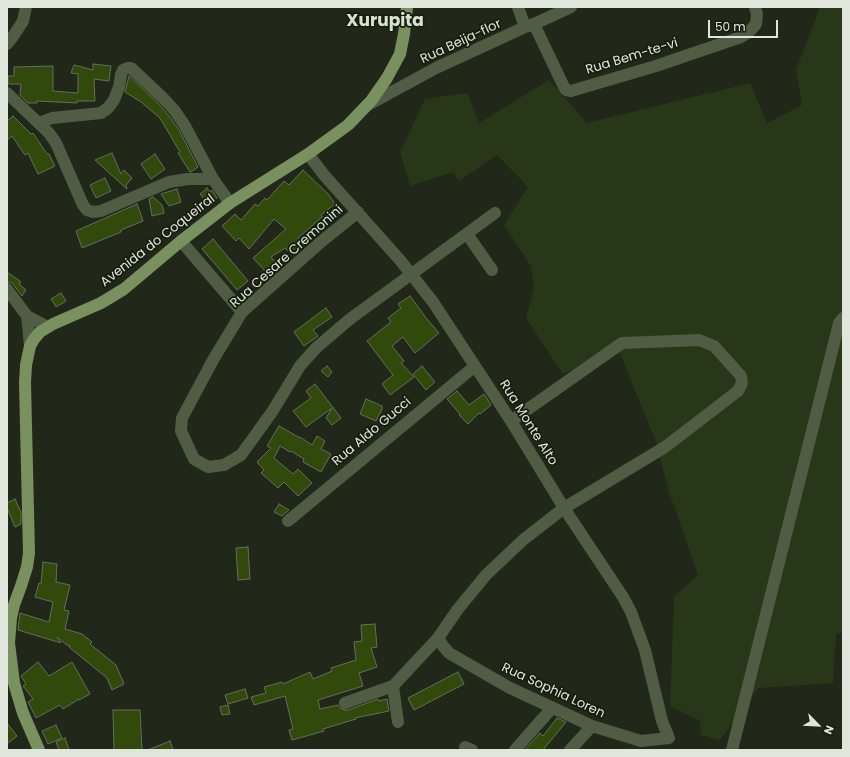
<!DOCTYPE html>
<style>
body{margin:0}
#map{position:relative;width:850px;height:757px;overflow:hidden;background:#212819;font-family:Poppins,sans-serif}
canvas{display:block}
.frame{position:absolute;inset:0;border:8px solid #e1e6dc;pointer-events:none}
.north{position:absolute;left:798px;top:705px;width:40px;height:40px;-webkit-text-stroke:3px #171e10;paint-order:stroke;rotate:114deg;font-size:11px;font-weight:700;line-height:16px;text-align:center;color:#e1e6dc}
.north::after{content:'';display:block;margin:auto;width:14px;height:18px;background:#e1e6dc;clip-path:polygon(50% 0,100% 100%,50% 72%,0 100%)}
.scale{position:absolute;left:708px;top:20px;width:70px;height:18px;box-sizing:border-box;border:2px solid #e1e6dc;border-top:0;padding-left:5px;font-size:12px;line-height:14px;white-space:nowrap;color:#e1e6dc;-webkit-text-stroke:3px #171e10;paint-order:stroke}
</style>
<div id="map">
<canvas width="850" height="757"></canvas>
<div class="frame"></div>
<div class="north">N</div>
<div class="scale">50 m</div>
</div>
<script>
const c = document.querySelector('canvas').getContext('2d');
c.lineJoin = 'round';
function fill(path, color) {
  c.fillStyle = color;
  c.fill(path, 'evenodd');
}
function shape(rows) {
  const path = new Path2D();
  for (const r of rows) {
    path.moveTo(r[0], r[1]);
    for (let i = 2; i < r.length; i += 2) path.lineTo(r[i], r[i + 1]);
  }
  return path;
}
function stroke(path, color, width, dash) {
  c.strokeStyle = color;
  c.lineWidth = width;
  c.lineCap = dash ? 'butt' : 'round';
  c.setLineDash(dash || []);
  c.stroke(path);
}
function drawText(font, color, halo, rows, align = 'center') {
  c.font = font + ' Poppins,sans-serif';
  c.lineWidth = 3.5;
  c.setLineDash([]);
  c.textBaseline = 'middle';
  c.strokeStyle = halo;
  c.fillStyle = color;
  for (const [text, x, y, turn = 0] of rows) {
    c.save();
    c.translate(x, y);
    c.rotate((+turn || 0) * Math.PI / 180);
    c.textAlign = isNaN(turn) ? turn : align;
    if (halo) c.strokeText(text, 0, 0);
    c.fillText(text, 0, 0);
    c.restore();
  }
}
const green = shape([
 [820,7,843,7,843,633,836,634,833,683,758,688,720,740,701,735,700,721,670,706,674,597,698,575,669,492,656,442,620,353,563,374,526,318,534,288,531,266,504,225,528,187,497,155,459,181,453,172,410,186,400,152,425,99,467,93,479,123,549,80,587,123,750,83,767,123,802,105,796,70]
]);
const building = shape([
 [93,64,111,66,109,81,94,79,95,101,77,101,77,103,37,101,37,103,28,103,20,95,21,84,8,84,8,76,14,76,14,67,53,66,53,91,78,93,78,74,71,73,74,65,93,70,93,64],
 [129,76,158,103,169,116,179,130,198,167,191,172,190,172,178,153,180,152,160,118,141,102,125,92,129,76],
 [13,116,31,134,33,133,47,154,49,154,55,166,38,174,28,153,25,155,12,136,7,140,7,121,13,116],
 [112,153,121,174,124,170,132,178,126,185,127,189,95,160,112,153],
 [155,154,165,169,151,179,141,164,155,154],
 [303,170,328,194,335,204,321,215,322,217,298,238,304,245,292,255,285,248,271,257,277,264,267,273,253,258,286,229,274,219,249,249,239,238,236,241,222,226,235,214,241,220,255,204,258,206,265,198,267,200,284,181,289,185,303,170],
 [105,178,111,191,96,198,90,185,105,178],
 [207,188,210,192,212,190,217,198,209,205,200,194,207,188],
 [177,189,181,202,169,206,161,194,177,189],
 [153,197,162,205,164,213,152,216,149,199,153,197],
 [137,204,143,221,121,230,121,232,82,248,76,231,137,204],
 [213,239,248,281,237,290,221,271,202,249,213,239],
 [7,272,21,282,19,284,26,290,22,296,13,284,10,282,7,282,7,272],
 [61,293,66,301,56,307,51,299,61,293],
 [410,296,426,318,439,333,415,353,403,337,392,346,404,361,401,363,414,377,390,395,382,384,393,375,367,341,391,322,388,318,401,308,398,304,410,296],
 [326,308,332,317,313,330,318,336,304,346,294,332,326,308],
 [327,366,332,372,328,377,321,371,327,366],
 [422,366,435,382,426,390,413,374,422,366],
 [315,384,341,418,332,425,326,418,332,408,306,427,293,411,311,398,306,391,315,384],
 [457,391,469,405,484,394,491,405,480,414,479,413,468,424,459,415,460,414,447,399,457,391],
 [366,399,382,406,382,409,376,421,360,414,366,399],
 [279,426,300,438,300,437,312,445,317,436,325,441,321,449,331,454,321,472,303,462,304,459,291,451,290,452,280,446,274,458,293,474,298,469,312,483,298,496,284,482,278,488,261,473,264,470,257,462,271,448,267,446,279,426],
 [15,499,21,512,21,524,15,527,7,508,7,503,15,499],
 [279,504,289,510,282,516,274,512,279,504],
 [248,547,250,579,238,580,236,548,248,547],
 [43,562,57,564,56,582,70,585,64,610,69,611,65,629,82,634,92,642,90,644,116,665,124,684,112,690,107,678,69,647,70,646,67,645,57,637,61,643,18,630,20,613,49,622,53,602,35,597,39,583,41,584,43,562],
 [375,624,377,647,371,648,377,667,359,673,363,686,318,700,320,709,338,705,340,708,344,710,348,710,378,699,379,701,387,699,389,711,355,718,356,719,323,729,324,731,292,740,289,730,293,729,285,696,254,705,251,697,266,693,264,687,282,682,283,684,310,672,313,679,332,671,331,668,356,660,354,642,362,641,361,625,375,624],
 [38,662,49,676,72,662,90,694,79,700,79,699,63,709,60,705,36,718,28,702,33,699,23,686,26,684,21,676,38,662],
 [458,672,464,684,414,710,408,698,458,672],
 [245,689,248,698,228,704,225,695,245,689],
 [228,705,230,714,222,715,220,707,228,705],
 [113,710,140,710,142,750,114,750,113,710],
 [557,718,566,722,543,750,525,750,540,733,543,736,557,718],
 [7,723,17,736,7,744,7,723],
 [56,725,62,738,48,744,42,731,56,725],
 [65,738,69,750,59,750,56,742,65,738],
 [170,741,173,750,148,750,170,741]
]);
const minor = shape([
 [518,7,525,27],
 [534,24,564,87,566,90,571,91,656,66,741,37,749,32,756,24,757,14,755,7],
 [7,44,12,38,23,21,26,7],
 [7,93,49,133,56,143,83,205,87,210,93,212,101,211,169,182,188,179,213,179,230,203],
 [366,106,436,68,525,27,534,24,571,7],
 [39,123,52,118,101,113,108,108,114,100,119,87,121,75,123,70,127,68,131,68,163,98,175,111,185,126,213,179],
 [308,154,324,175,400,260,433,302,511,421,564,508,623,597,631,612,645,650,662,721,669,738,641,741,592,726,510,688,449,653,443,646,438,638],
 [358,212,322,241,242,312,213,360,182,418,181,431,194,459,208,467,224,465,241,455,272,412,300,366,316,348,350,319,495,213],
 [467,234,492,270],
 [181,241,242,312],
 [7,289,27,316,48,327],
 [27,316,30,346],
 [288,521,475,366],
 [345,703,393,686],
 [398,722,393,686,438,638,458,609,486,575,523,540,564,508,665,447,738,391,742,383,741,376,714,346,699,340,622,343,511,421],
 [465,747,472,750],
 [515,750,552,708],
 [570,750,592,726],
 [732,750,839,323,843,318]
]);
const major = shape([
 [39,750,23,713,14,683,9,643,11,618,14,605,21,586,27,567,29,553,25,383,26,365,30,346,34,339,40,332,53,324,101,303,124,289,181,241,230,203,308,154,348,125,371,101,387,78,400,54,404,34,407,7]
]);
const streetNames = [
 ["Rua Beija-flor",461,42,-25],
 ["Rua Bem-te-vi",632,57,-17],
 ["Avenida do Coqueiral",158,241,-38],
 ["Rua Cesare Cremonini",287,257,-42],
 ["Rua Monte Alto",528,423,58],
 ["Rua Aldo Gucci",372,432,-40],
 ["Rua Sophia Loren",553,691,25]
];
const districtNames = [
 ["Xurupita",385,22]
];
fill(green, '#283717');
fill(building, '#314a0c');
stroke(building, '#656e5d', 1);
stroke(minor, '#505c43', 12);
stroke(major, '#79915f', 12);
drawText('13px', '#e1e6dc', '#171e10', streetNames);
drawText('bold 17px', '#d8e2cf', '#171e10', districtNames);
</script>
